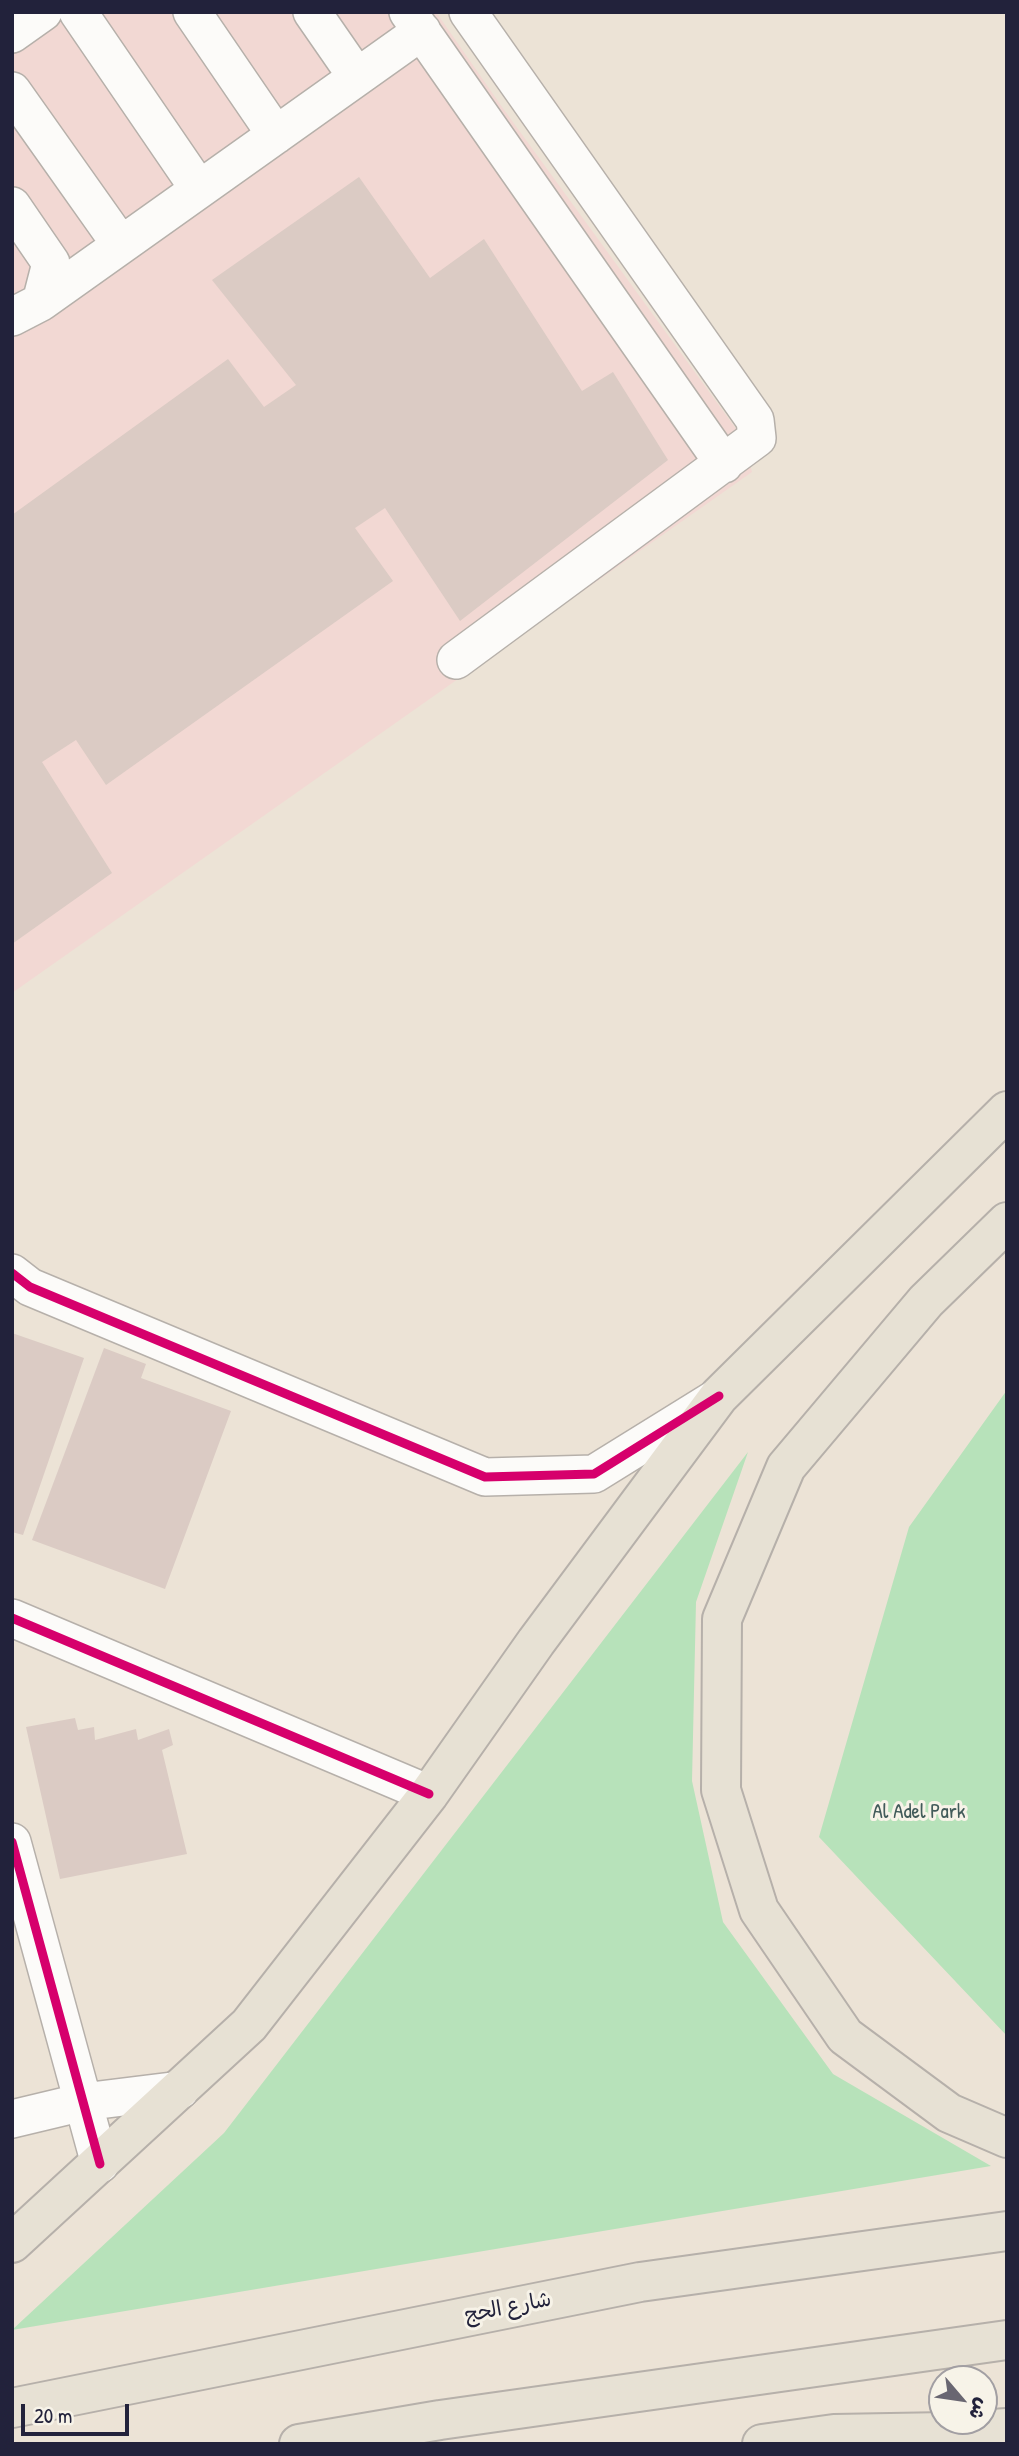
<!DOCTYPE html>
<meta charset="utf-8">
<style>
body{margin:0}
#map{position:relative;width:1019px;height:2456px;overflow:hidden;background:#ece3d6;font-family:"Patrick Hand","Playpen Sans Arabic",sans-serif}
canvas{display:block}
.frame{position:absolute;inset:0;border:14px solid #22223b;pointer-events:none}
.north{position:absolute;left:928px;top:2365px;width:70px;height:70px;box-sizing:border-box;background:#f7f3e8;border:2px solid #a29fa3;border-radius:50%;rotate:119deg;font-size:19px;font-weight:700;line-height:28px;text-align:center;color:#22223b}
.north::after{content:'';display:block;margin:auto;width:24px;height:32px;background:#696671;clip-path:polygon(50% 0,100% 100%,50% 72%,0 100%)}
.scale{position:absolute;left:21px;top:2404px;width:108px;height:32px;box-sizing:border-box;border:4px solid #22223b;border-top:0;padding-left:9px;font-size:21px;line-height:24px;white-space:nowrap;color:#22223b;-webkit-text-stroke:5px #f7f3e8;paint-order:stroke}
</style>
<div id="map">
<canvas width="1019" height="2456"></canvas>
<div class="frame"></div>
<div class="north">ش</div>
<div class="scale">20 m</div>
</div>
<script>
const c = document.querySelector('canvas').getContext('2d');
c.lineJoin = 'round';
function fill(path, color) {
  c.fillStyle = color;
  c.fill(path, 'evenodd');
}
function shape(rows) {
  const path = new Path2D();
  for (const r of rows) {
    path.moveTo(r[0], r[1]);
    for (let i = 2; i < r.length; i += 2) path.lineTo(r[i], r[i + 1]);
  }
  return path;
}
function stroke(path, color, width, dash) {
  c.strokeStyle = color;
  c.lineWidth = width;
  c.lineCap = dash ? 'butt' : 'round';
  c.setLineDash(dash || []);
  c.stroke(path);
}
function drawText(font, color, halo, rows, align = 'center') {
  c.font = font + ' "Patrick Hand","Playpen Sans Arabic",sans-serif';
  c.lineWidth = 6;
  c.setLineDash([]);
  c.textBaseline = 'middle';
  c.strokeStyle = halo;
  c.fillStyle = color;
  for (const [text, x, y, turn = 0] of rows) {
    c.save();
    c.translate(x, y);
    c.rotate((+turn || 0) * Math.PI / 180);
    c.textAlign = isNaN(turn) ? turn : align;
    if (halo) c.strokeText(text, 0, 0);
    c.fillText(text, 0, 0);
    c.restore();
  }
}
const built = shape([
 [12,12,436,12,502,107,742,437,752,472,12,993]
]);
const green = shape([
 [1007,1390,1007,2036,819,1837,909,1527],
 [748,1452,696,1602,692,1781,723,1922,833,2074,991,2166,12,2330,224,2133]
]);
const building = shape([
 [359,177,430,278,484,239,582,391,613,372,668,460,460,621,385,508,355,528,393,581,106,785,76,740,42,762,112,873,12,944,12,515,228,359,264,407,296,385,212,280],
 [12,1333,84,1358,23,1535,12,1532],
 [104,1348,146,1364,141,1378,231,1411,165,1589,32,1540],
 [75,1718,78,1730,94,1727,95,1740,136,1729,138,1740,169,1729,173,1745,162,1750,187,1854,60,1879,26,1727]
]);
const minor = shape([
 [78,12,199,189],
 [192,12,276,135],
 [312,12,357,77],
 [408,12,724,464],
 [12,34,43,12],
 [12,91,121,245],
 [12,206,51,263,41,302,12,317],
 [41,302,422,31],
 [456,660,757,438,755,420,468,12],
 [12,1273,30,1287,485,1477,594,1474,715,1399],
 [12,1618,429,1794],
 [12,1842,100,2164],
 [12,2119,83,2102,180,2090]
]);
const major = shape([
 [1007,1222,926,1301,786,1467,722,1619,721,1790,759,1910,845,2036,949,2113,1007,2138],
 [12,2243,249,2025,429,1794,536,1642,719,1396,1007,1111],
 [12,2408,640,2282,1007,2231],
 [299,2444,440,2420,1007,2340],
 [762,2444,834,2434,947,2432,1007,2428]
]);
const cycleway = shape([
 [12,1273,30,1287,485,1477,594,1474,719,1396],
 [12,1618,429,1794],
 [12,1842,100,2164]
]);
const parkNames = [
 ["Al Adel Park",919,1812]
];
const streetNames = [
 ["شارع الحج",508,2308,-11]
];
fill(built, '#f2d8d3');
fill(green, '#b7e2ba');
fill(building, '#dbcbc4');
stroke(minor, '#b6b0aa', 40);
stroke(major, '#b6b0aa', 42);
stroke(minor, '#fcfbf9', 37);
stroke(major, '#e7e1d4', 38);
stroke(cycleway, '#d6006c', 9);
drawText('21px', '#425b5a', '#f7f3e8', parkNames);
drawText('21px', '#22223b', '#f7f3e8', streetNames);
</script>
